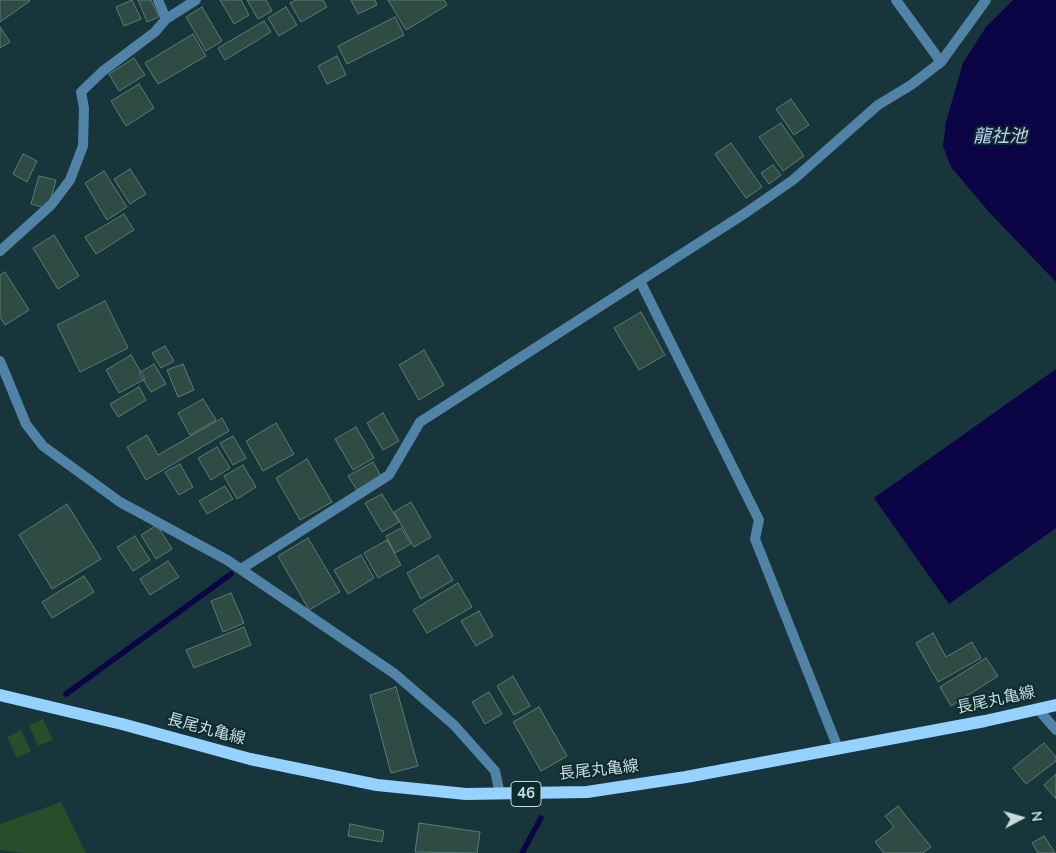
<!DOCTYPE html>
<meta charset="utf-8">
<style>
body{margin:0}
#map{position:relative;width:1056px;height:853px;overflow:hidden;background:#17353a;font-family:"Nunito Sans",sans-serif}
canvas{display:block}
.north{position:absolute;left:996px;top:793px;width:50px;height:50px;-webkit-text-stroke:4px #0c2b30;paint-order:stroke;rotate:84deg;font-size:14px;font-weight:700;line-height:20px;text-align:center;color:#c9dadd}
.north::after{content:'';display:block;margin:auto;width:18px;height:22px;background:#c9dadd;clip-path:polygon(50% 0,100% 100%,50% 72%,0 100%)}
</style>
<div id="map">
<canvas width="1056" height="853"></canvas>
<div class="north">N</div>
</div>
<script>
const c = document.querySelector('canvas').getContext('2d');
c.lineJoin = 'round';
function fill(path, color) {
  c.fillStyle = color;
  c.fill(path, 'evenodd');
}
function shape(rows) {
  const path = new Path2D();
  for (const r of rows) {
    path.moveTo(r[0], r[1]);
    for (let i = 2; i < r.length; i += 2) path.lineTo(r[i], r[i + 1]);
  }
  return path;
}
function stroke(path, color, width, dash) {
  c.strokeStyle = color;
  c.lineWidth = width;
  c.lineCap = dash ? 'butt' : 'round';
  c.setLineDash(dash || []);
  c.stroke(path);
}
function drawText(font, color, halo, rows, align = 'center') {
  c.font = font + ' "Nunito Sans","Noto Sans JP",sans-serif';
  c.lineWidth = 4;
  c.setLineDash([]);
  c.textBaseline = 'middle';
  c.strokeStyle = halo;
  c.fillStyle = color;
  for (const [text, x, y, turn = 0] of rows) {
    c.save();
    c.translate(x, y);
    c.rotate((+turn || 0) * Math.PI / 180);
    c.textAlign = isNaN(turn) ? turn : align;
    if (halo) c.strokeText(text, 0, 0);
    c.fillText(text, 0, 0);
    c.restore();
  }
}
const green = shape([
 [43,719,53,740,38,746,29,725],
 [21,730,31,751,17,758,7,737],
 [61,802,86,853,23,853,0,850,0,824]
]);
const water = shape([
 [1013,0,1056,0,1056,282,989,212,951,167,943,146,946,122,963,63,986,27],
 [1056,369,1056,528,949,604,874,498]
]);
const stream = shape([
 [66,694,231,574],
 [522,853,541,818]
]);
const building = shape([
 [0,0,29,0,30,1,0,22,0,0],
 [132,0,141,19,124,26,116,7,132,0],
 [138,0,151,0,159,17,147,22,138,0],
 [220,0,241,0,249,15,234,24,220,0],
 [247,0,266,0,272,11,258,19,247,0],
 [296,0,323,0,327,7,301,22,290,3,296,0],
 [351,0,375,0,377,5,358,14,351,0],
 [388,0,444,0,447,5,406,30,388,0],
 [202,7,222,41,206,51,186,17,202,7],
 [286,7,297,25,279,36,268,18,286,7],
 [395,17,404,35,347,64,338,46,395,17],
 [264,21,271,32,225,60,218,48,264,21],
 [0,27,10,42,0,48,0,27],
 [193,34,206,56,158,84,145,63,193,34],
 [337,56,346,75,327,84,318,66,337,56],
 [134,58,145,75,119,91,109,74,134,58],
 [139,84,154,108,126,126,111,101,139,84],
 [791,99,809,125,794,135,776,109,791,99],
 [781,123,804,156,783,171,759,137,781,123],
 [731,143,762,187,746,198,715,154,731,143],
 [23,154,37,161,27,182,13,174,23,154],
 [773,165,781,175,769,184,761,173,773,165],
 [130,169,146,194,130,204,114,179,130,169],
 [104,171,127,207,107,220,85,183,104,171],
 [39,176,56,180,48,209,31,204,39,176],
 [124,214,134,230,96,254,85,237,124,214],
 [54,235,79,276,58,289,33,248,54,235],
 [5,272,29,310,5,325,0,317,0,275,5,272],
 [105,301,128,348,80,372,57,325,105,301],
 [641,312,665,355,639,370,614,328,641,312],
 [165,346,174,361,161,368,152,353,165,346],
 [424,350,444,385,419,400,399,365,424,350],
 [131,355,145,379,119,393,106,370,131,355],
 [154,364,166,384,151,392,139,373,154,364],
 [183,364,194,390,178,397,167,370,183,364],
 [139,387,146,400,118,417,110,404,139,387],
 [203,399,216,420,190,435,178,413,203,399],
 [383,413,399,441,383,450,367,423,383,413],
 [222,418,229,431,146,480,127,447,147,435,158,455,222,418],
 [276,423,294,454,263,471,246,441,276,423],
 [356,427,374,458,353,470,335,439,356,427],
 [233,436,246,458,233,465,220,443,233,436],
 [217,447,230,468,211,480,198,458,217,447],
 [307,459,332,502,300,520,276,478,307,459],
 [373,462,381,476,357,490,348,476,373,462],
 [180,464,193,487,179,495,165,472,180,464],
 [243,465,256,487,237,499,224,476,243,465],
 [225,486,233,499,207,514,199,501,225,486],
 [382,494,399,522,382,532,365,503,382,494],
 [411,502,431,537,414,547,394,512,411,502],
 [67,504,101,559,52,589,19,535,67,504],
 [157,525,172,549,156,559,141,535,157,525],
 [401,528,411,544,395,553,386,536,401,528],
 [135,536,150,560,133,571,117,547,135,536],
 [308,538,340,592,309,610,278,556,308,538],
 [387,540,401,565,378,578,364,553,387,540],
 [361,555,374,578,348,594,334,570,361,555],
 [438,555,453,580,421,599,407,573,438,555],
 [168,561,179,577,150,595,140,579,168,561],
 [84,576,94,592,52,618,42,602,84,576],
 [458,583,472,607,427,633,413,610,458,583],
 [231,593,244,623,223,632,211,601,231,593],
 [479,611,493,636,476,646,461,621,479,611],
 [244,627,251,645,194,668,186,650,244,627],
 [933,633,946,657,972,642,981,658,938,682,916,643,933,633],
 [986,658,998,676,951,706,940,687,986,658],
 [513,676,530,706,514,715,497,686,513,676],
 [396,687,418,766,391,773,370,695,396,687],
 [489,692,502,714,485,724,472,702,489,692],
 [539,707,567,756,541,771,513,722,539,707],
 [1044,743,1056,757,1056,761,1026,784,1013,768,1044,743],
 [1056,774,1056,799,1044,785,1056,774],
 [898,806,931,847,923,853,884,853,875,842,894,827,885,816,898,806],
 [419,823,480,832,477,853,415,852,419,823],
 [350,824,384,831,382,842,348,836,350,824],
 [1044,836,1055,853,1038,853,1032,843,1044,836]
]);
const minor = shape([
 [158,0,166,19],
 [896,0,941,62],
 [0,251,51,205,70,180,83,146,84,108,81,92,103,71,155,32,166,19,196,0],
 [640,281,759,520,755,539,838,748],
 [0,361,26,424,43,446,120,502,227,560,395,674,454,725,495,771,500,794],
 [241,569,389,475,420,422,747,212,793,180,878,105,911,85,941,62,986,0],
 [1038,709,1056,730]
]);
const primary = shape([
 [0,695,122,724,250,759,377,785,466,794,587,792,686,777,985,721,1056,705]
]);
const shields = [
 [526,794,30]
];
const shieldNames = [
 ["46",526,794]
];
const streetNames = [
 ["長尾丸亀線",996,701,-12],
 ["長尾丸亀線",206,730,15],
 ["長尾丸亀線",599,771,-6]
];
const waterNames = [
 ["龍社池",1000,138]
];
fill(green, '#274d2a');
fill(water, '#0b0445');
stroke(stream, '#0b0445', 5.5);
fill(building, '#2e4b44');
stroke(building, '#5d7c74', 1);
stroke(minor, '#5183a7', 10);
stroke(primary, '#96d2ff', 12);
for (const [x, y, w] of shields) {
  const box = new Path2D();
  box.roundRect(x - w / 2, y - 12.5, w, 25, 4);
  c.fillStyle = '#0c2b30';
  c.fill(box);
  stroke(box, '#c9dadd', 1);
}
drawText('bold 15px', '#c9dadd', null, shieldNames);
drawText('16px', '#c9dadd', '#0c2b30', streetNames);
drawText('italic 18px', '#c2ccf4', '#0c2b30', waterNames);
</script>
